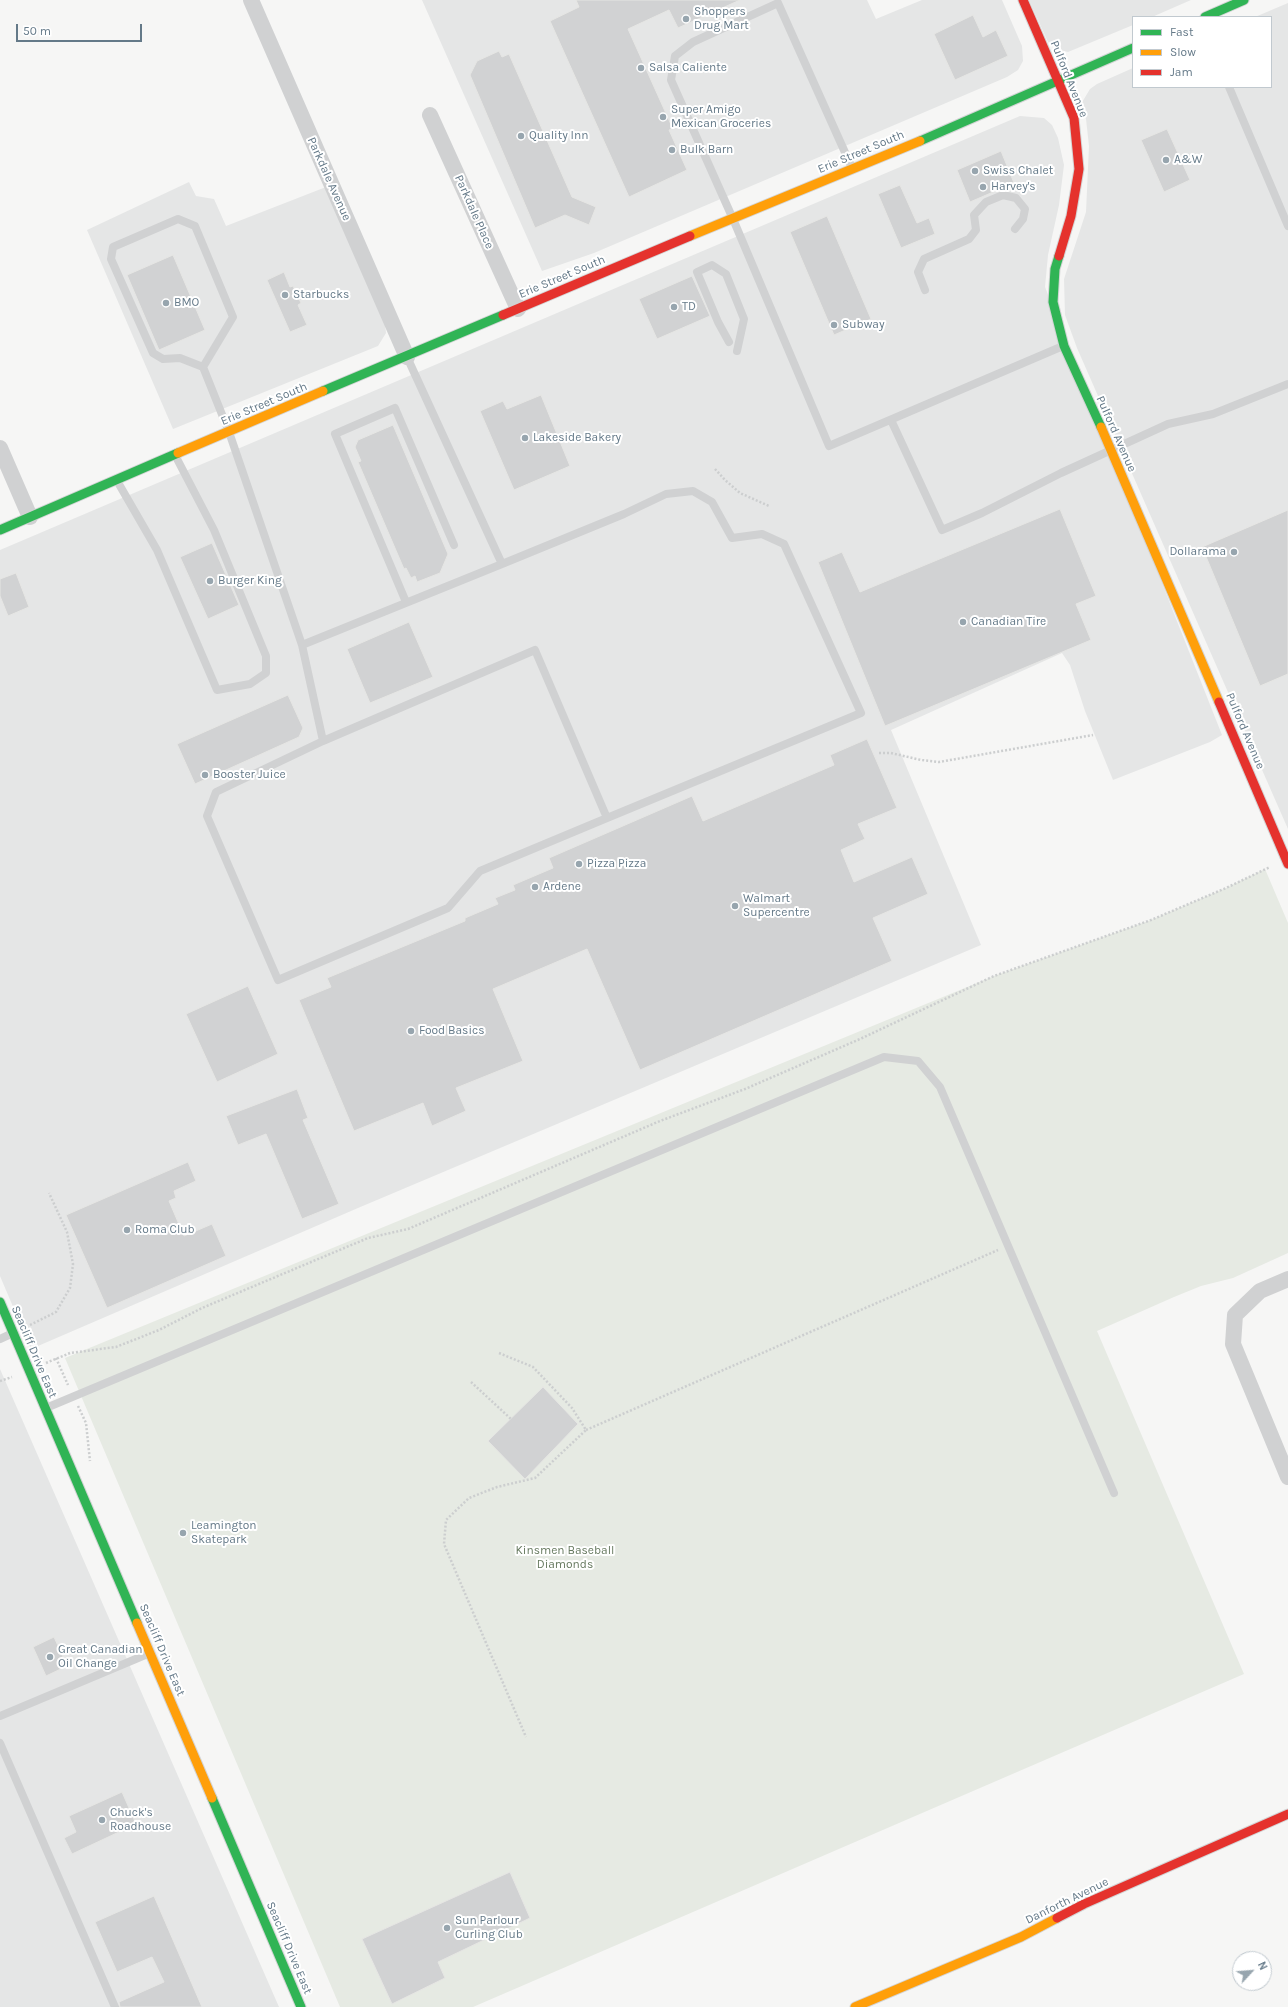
<!DOCTYPE html>
<style>
body{margin:0}
#map{position:relative;width:1288px;height:2007px;overflow:hidden;background:#f6f6f5;font-family:Karla,sans-serif}
canvas{display:block}
.legend{position:absolute;left:1132px;top:16px;width:140px;height:72px;box-sizing:border-box;background:#fff;border:1px solid #c1c9cf;margin:0;padding:5px 7px;list-style:none;font-size:12px;color:#647988}
.legend li{display:flex;align-items:center;gap:8px;height:20px}
.legend b{width:20px;border:1px solid #c1c9cf}
.north{position:absolute;left:1232px;top:1951px;width:40px;height:40px;box-sizing:border-box;background:#fff;border:1px solid #c1c9cf;border-radius:50%;rotate:64deg;font-size:11px;font-weight:700;line-height:16px;text-align:center;color:#647988}
.north::after{content:'';display:block;margin:auto;width:14px;height:18px;background:#97a5ae;clip-path:polygon(50% 0,100% 100%,50% 72%,0 100%)}
.scale{position:absolute;left:16px;top:24px;width:126px;height:18px;box-sizing:border-box;border:2px solid #647988;border-top:0;padding-left:5px;font-size:12px;line-height:14px;white-space:nowrap;color:#647988;-webkit-text-stroke:3px #fff;paint-order:stroke}
</style>
<div id="map">
<canvas width="1288" height="2007"></canvas>
<ul class="legend">
<li><b style="height:5px;background:#30b455"></b>Fast</li>
<li><b style="height:5px;background:#ff9f0a"></b>Slow</li>
<li><b style="height:5px;background:#e5322d"></b>Jam</li>
</ul>
<div class="north">N</div>
<div class="scale">50 m</div>
</div>
<script>
const c = document.querySelector('canvas').getContext('2d');
c.lineJoin = 'round';
function fill(path, color) {
  c.fillStyle = color;
  c.fill(path, 'evenodd');
}
function shape(rows) {
  const path = new Path2D();
  for (const r of rows) {
    path.moveTo(r[0], r[1]);
    for (let i = 2; i < r.length; i += 2) path.lineTo(r[i], r[i + 1]);
  }
  return path;
}
function stroke(path, color, width, dash) {
  c.strokeStyle = color;
  c.lineWidth = width;
  c.lineCap = dash ? 'butt' : 'round';
  c.setLineDash(dash || []);
  c.stroke(path);
}
function drawText(font, color, halo, rows, align = 'center') {
  c.font = font + ' Karla,sans-serif';
  c.lineWidth = 4;
  c.setLineDash([]);
  c.textBaseline = 'middle';
  c.strokeStyle = halo;
  c.fillStyle = color;
  for (const [text, x, y, turn = 0] of rows) {
    c.save();
    c.translate(x, y);
    c.rotate((+turn || 0) * Math.PI / 180);
    c.textAlign = isNaN(turn) ? turn : align;
    if (halo) c.strokeText(text, 0, 0);
    c.fillText(text, 0, 0);
    c.restore();
  }
}
const built = shape([
 [422,0,867,0,876,19,922,0,1002,0,1022,46,1023,61,1018,70,1007,77,594,253,542,271],
 [1029,0,1191,0,1152,17,1133,17,1133,25,1068,52,1057,49,1048,42],
 [1288,3,1288,829,1077,348,1065,315,1064,279,1086,212,1089,146,1086,119,1081,104,1090,89,1097,84,1133,68,1133,87,1271,87,1271,17,1255,17],
 [1020,116,1044,118,1052,125,1058,138,1064,165,1059,205,1048,255,1045,287,1222,735,1210,742,1113,780,1085,711,1070,665,1062,653,891,730,981,945,358,1208,31,1349,0,1276,0,550],
 [189,182,196,196,214,199,226,226,326,187,385,323,386,333,378,346,173,429,87,230],
 [0,1369,279,2007,0,2007]
]);
const green = shape([
 [1265,869,1288,923,1288,1253,1233,1278,1201,1286,1174,1297,1097,1331,1244,1674,473,2007,340,2007,65,1358,994,976,1151,920,1226,888]
]);
const building = shape([
 [576,0,740,0,678,28,669,10,628,29,673,129,669,130,687,170,629,197,550,21,579,7,576,0],
 [973,15,983,37,996,30,1008,56,955,80,934,34,973,15],
 [499,51,502,57,509,54,572,197,596,207,589,225,565,215,535,228,470,75,477,61,499,51],
 [1167,129,1190,180,1164,192,1141,140,1167,129],
 [1001,151,1014,183,970,202,957,170,1001,151],
 [900,185,917,223,929,218,935,234,901,248,878,194,900,185],
 [827,216,871,319,834,335,790,232,827,216],
 [173,255,205,330,159,350,127,275,173,255],
 [284,272,290,287,293,286,301,303,298,305,307,325,290,332,267,280,284,272],
 [692,276,710,316,657,339,639,299,692,276],
 [541,395,570,466,514,490,480,411,503,401,507,409,541,395],
 [393,425,448,554,440,573,417,582,415,576,411,578,406,568,404,569,358,462,361,461,355,447,358,440,393,425],
 [1060,509,1096,596,1076,604,1091,640,885,726,818,562,842,552,860,592,1060,509],
 [1288,510,1288,674,1260,686,1202,547,1288,510],
 [212,543,239,605,208,619,180,557,212,543],
 [16,573,29,607,8,616,0,596,0,579,16,573],
 [409,622,433,677,370,703,347,649,409,622],
 [288,695,303,728,299,737,195,784,177,744,288,695],
 [867,739,897,808,858,824,865,839,841,850,854,882,912,857,928,894,873,918,892,961,640,1070,587,949,493,989,523,1061,456,1088,466,1111,432,1126,423,1103,354,1131,299,1000,331,987,327,978,465,921,465,918,498,904,495,898,515,890,513,885,553,868,549,858,692,796,703,821,834,765,830,755,867,739],
 [248,986,278,1054,217,1082,186,1014,248,986],
 [297,1089,308,1118,303,1120,339,1204,302,1219,266,1134,238,1145,226,1116,297,1089],
 [188,1162,196,1181,174,1191,176,1198,169,1201,184,1236,212,1224,226,1256,107,1308,66,1215,188,1162],
 [543,1387,578,1424,525,1479,488,1441,543,1387],
 [54,1637,67,1666,46,1676,33,1647,54,1637],
 [122,1792,136,1824,72,1854,64,1838,76,1832,69,1816,122,1792],
 [510,1872,530,1918,438,1962,445,1978,392,2004,362,1939,510,1872],
 [154,1896,202,2007,120,2007,119,2002,164,1982,152,1957,117,1972,95,1922,154,1896]
]);
const path = shape([
 [715,469,725,480,740,493,769,506],
 [879,753,891,753,921,760,939,762,1093,735],
 [30,1325,56,1312,70,1288,73,1264,67,1232,49,1193],
 [499,1353,533,1367,572,1408,586,1430,535,1478,497,1487,469,1498,446,1520,444,1544,526,1737],
 [56,1358,68,1385],
 [46,1363,70,1353,116,1347,159,1330,202,1308,368,1238,408,1229,660,1121,745,1089,860,1039,994,976,1151,920,1226,888,1270,867],
 [0,1381,12,1377],
 [471,1382,511,1419],
 [78,1406,86,1423,90,1461],
 [586,1430,998,1250]
]);
const lane = shape([
 [1229,87,1288,226],
 [852,168,778,3,693,42,675,56,671,80,733,219,829,446,1063,346],
 [925,290,918,272,924,259,969,239,976,230,974,215,986,202,1003,195,1016,198,1025,209,1023,219,1015,229],
 [729,342,718,322,697,272,712,265,726,274,744,319,737,351],
 [407,357,502,564,624,514,666,494,693,491,712,502,732,538,762,534,784,544,861,713,607,818],
 [203,367,180,358,163,359,153,353,111,259,113,247,178,219,195,226,233,317,203,367,229,432,302,645,323,741,216,792,207,816,278,980,448,908,480,871,607,818,535,650,323,741],
 [891,420,942,530,982,513,1061,473,1168,424,1213,414,1288,384],
 [116,479,157,550,217,690,250,684,266,673,266,656,214,530,175,455],
 [406,602,335,434,395,408,454,545],
 [302,645,502,564],
 [0,1339,13,1333],
 [46,1408,884,1057,918,1061,940,1087,1114,1493],
 [0,1716,150,1653],
 [0,1743,115,2007]
]);
const street = shape([
 [251,0,407,357],
 [430,115,518,309],
 [0,448,30,517],
 [1288,1279,1260,1291,1235,1315,1233,1344,1288,1477]
]);
const fast = shape([
 [1205,17,1244,0],
 [920,141,1133,48],
 [1059,256,1055,269,1053,302,1064,346,1101,427],
 [323,391,503,315],
 [0,530,178,453],
 [0,1302,137,1623],
 [212,1798,301,2007]
]);
const slow = shape([
 [690,236,920,141],
 [1101,427,1219,702],
 [178,453,323,391],
 [137,1623,212,1798],
 [855,2007,1021,1937,1057,1918]
]);
const jam = shape([
 [1023,0,1074,118,1079,169,1071,216,1059,256],
 [503,315,690,236],
 [1219,702,1288,864],
 [1057,1918,1084,1904,1288,1814]
]);
const markers = [
 [686,19,4,"#97a5ae"],
 [641,68,4,"#97a5ae"],
 [663,117,4,"#97a5ae"],
 [521,136,4,"#97a5ae"],
 [672,150,4,"#97a5ae"],
 [1166,160,4,"#97a5ae"],
 [975,171,4,"#97a5ae"],
 [983,187,4,"#97a5ae"],
 [285,295,4,"#97a5ae"],
 [166,303,4,"#97a5ae"],
 [674,307,4,"#97a5ae"],
 [834,325,4,"#97a5ae"],
 [525,438,4,"#97a5ae"],
 [1234,552,4,"#97a5ae"],
 [210,581,4,"#97a5ae"],
 [963,622,4,"#97a5ae"],
 [205,775,4,"#97a5ae"],
 [579,864,4,"#97a5ae"],
 [535,887,4,"#97a5ae"],
 [735,906,4,"#97a5ae"],
 [411,1031,4,"#97a5ae"],
 [127,1230,4,"#97a5ae"],
 [183,1533,4,"#97a5ae"],
 [50,1657,4,"#97a5ae"],
 [102,1820,4,"#97a5ae"],
 [447,1928,4,"#97a5ae"]
];
const poiNames = [
 ["Shoppers",694,12],
 ["Drug Mart",694,26],
 ["Salsa Caliente",649,68],
 ["Super Amigo",671,110],
 ["Mexican Groceries",671,124],
 ["Quality Inn",529,136],
 ["Bulk Barn",680,150],
 ["A&W",1174,160],
 ["Swiss Chalet",983,171],
 ["Harvey's",991,187],
 ["Starbucks",293,295],
 ["BMO",174,303],
 ["TD",682,307],
 ["Subway",842,325],
 ["Lakeside Bakery",533,438],
 ["Dollarama",1226,552,"right"],
 ["Burger King",218,581],
 ["Canadian Tire",971,622],
 ["Booster Juice",213,775],
 ["Pizza Pizza",587,864],
 ["Ardene",543,887],
 ["Walmart",743,899],
 ["Supercentre",743,913],
 ["Food Basics",419,1031],
 ["Roma Club",135,1230],
 ["Leamington",191,1526],
 ["Skatepark",191,1540],
 ["Great Canadian",58,1650],
 ["Oil Change",58,1664],
 ["Chuck's",110,1813],
 ["Roadhouse",110,1827],
 ["Sun Parlour",455,1921],
 ["Curling Club",455,1935]
];
const streetNames = [
 ["Pulford Avenue",1069,79,68],
 ["Erie Street South",861,152,-23],
 ["Parkdale Avenue",329,179,66],
 ["Parkdale Place",474,212,66],
 ["Erie Street South",562,277,-23],
 ["Erie Street South",264,404,-23],
 ["Pulford Avenue",1116,434,66],
 ["Pulford Avenue",1245,731,67],
 ["Seacliff Drive East",34,1352,67],
 ["Seacliff Drive East",162,1650,67],
 ["Danforth Avenue",1067,1901,-26],
 ["Seacliff Drive East",289,1948,67]
];
const parkNames = [
 ["Kinsmen Baseball",565,1551],
 ["Diamonds",565,1565]
];
fill(built, '#e5e6e6');
fill(green, '#e6eae3');
fill(building, '#d1d2d3');
stroke(building, '#e6e6e4', 1);
stroke(fast, '#d3d4d5', 11);
stroke(slow, '#d3d4d5', 11);
stroke(jam, '#d3d4d5', 11);
stroke(path, '#cccecf', 2.5, [2, 2]);
stroke(lane, '#d0d1d2', 8);
stroke(street, '#d0d1d2', 16);
stroke(fast, '#30b455', 9);
stroke(slow, '#ff9f0a', 9);
stroke(jam, '#e5322d', 9);
for (const [x, y, r, color] of markers) {
  const dot = new Path2D();
  dot.arc(x, y, r, 0, 2 * Math.PI);
  c.fillStyle = color;
  c.fill(dot);
  stroke(dot, '#fff', 1.5);
}
drawText('12px', '#647988', '#fff', poiNames, 'left');
drawText('12px', '#647988', '#fff', streetNames);
drawText('12px', '#66795f', '#fff', parkNames);
</script>
